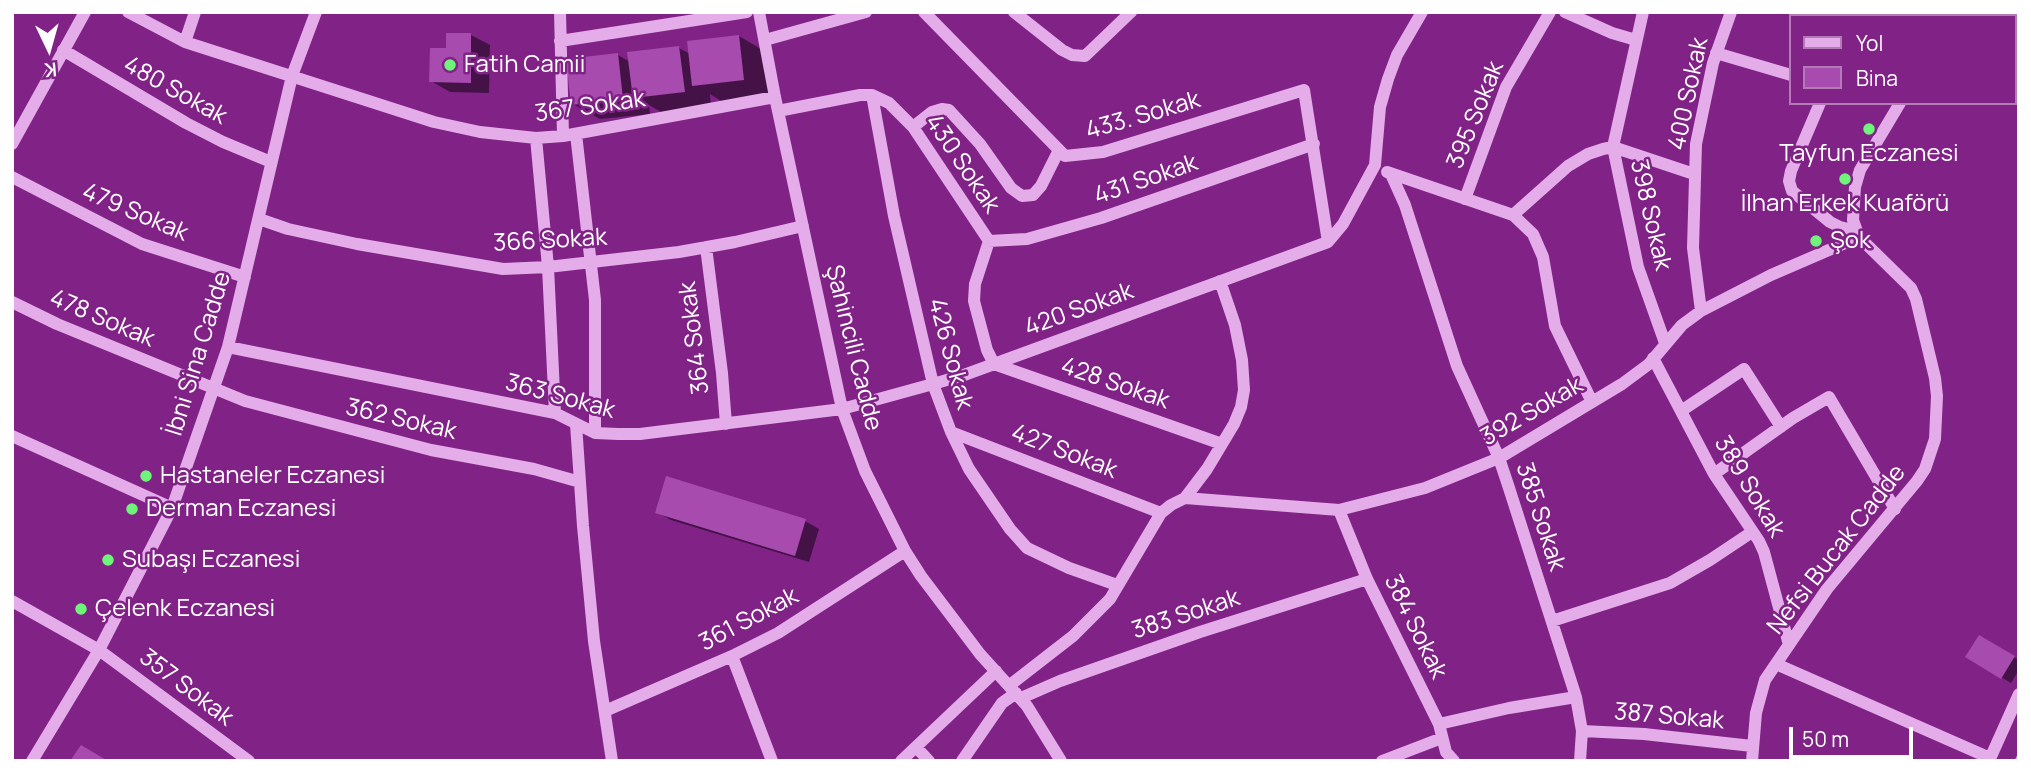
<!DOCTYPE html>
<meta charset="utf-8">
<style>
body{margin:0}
#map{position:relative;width:2031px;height:773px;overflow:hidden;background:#802286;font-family:Manrope,sans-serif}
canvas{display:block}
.frame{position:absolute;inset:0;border:14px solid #fff;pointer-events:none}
.legend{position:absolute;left:1789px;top:14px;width:228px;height:91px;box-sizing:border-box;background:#802286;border:2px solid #b37ab6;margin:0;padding:9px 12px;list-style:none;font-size:21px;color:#fff}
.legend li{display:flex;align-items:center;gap:14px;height:35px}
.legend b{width:35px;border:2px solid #b37ab6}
.north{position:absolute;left:14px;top:14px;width:70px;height:70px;-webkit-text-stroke:5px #802286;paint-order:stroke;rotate:175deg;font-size:19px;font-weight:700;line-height:28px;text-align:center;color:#fff}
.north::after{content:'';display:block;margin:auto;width:24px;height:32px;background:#fff;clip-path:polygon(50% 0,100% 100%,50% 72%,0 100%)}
.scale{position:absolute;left:1789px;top:727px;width:124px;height:32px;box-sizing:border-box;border:4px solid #fff;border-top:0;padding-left:9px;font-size:21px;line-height:24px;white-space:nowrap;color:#fff;-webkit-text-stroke:5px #802286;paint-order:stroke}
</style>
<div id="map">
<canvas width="2031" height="773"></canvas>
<div class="frame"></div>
<ul class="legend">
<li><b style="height:9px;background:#e4ace9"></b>Yol</li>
<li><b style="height:19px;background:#a74bae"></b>Bina</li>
</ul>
<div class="north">K</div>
<div class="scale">50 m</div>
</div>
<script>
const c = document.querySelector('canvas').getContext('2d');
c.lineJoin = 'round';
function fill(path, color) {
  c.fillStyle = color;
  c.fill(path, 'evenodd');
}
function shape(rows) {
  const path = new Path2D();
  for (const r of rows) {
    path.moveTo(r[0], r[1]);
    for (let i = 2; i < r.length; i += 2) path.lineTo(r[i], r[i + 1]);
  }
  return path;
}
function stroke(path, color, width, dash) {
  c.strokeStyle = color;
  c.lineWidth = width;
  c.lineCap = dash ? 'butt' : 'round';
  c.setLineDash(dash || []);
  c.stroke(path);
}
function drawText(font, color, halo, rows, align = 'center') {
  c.font = font + ' Manrope,sans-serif';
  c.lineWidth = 5;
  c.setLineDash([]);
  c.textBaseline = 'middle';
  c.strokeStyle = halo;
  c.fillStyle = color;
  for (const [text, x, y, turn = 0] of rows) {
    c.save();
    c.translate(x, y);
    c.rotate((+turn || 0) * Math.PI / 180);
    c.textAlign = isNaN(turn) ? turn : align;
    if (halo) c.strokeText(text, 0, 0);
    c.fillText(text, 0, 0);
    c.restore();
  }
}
const shadow = shape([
 [471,35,490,45,489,93,450,92,431,81,447,50],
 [739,36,766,52,771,95,721,101,710,94,711,106,661,112,649,105,650,114,600,119,573,104,618,55,630,62,679,48,690,54],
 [657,512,805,521,819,529,809,562,671,520],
 [1979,637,2019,660,2019,670,2011,683,1967,657]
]);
const stream = shape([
 [2017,761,2019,757]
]);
const building = shape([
 [446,33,471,33,471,83,429,82,430,48,446,48],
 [739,35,744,80,692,86,687,41],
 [679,46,685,92,633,98,627,52],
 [618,53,623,99,571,105,566,59],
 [666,476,806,519,795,556,655,513],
 [1979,635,2015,656,2001,679,1965,657],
 [81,745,108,761,70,761]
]);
const minor = shape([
 [128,12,185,42,434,122,480,132,536,138,563,136,775,97],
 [560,12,563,136],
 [759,12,775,97,842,409,865,471,905,551,921,576,980,654,1027,706,1061,761],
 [924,12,1065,156,1103,152,1304,90,1328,242],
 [1014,12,1062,50,1072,55,1085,56,1131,12],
 [1565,12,1612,33,1636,40],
 [1643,12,1613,147,1638,267,1665,343],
 [1857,16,1858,12],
 [1955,16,1958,12],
 [765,40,866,12],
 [560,41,747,12],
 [185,42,195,12],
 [63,50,186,123,223,142,271,162],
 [1716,53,1791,75],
 [872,95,894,216,933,384,951,432,969,469,1010,529,1027,548,1069,568,1117,585],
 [1820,103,1791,171,1789,181,1792,191,1830,222,1840,227,1857,231],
 [778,111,860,95,872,95,889,103,913,127,989,241,975,284,974,301,987,350,994,364,1222,444],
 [913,127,932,112,942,109,949,110,980,144,1011,188,1022,196,1033,195,1041,186,1058,152],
 [576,134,595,300,595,433],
 [536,138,548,267,555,413],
 [12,144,85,12],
 [1387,172,1513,215,1533,234,1543,257,1555,326,1592,402],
 [1391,174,1405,205,1457,366,1499,458,1509,488,1576,697,1582,731,1580,761],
 [12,177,142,244,245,277],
 [1465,199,1506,87,1550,12],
 [1513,215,1568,166,1588,154,1603,149,1613,147,1694,174],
 [259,219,288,229,357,244,503,269,548,267,679,252,735,242,803,226],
 [989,241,1027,239,1101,218,1314,144],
 [706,247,722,373,726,424],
 [12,302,57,324,245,401,431,450,534,469,580,482],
 [1701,311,1693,248,1696,144,1713,63,1731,12],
 [228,347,555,413,595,433,618,434,640,434,842,409,933,384,964,375,1328,242,1343,224,1375,165,1380,107,1388,79,1397,55,1422,12],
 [1653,358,1714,474,1759,541,1764,552,1789,645],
 [1681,411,1744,369,1781,427],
 [576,424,583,526,594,641,612,761],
 [951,432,1161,513],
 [12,436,172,508],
 [1714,474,1793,418,1829,397,1895,509],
 [1185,498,1339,510,1425,488,1499,458,1622,384,1649,364,1682,325,1701,311,1771,275,1859,237],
 [1339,510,1367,579,1439,724,1446,752,1454,761],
 [12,601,99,650,249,761],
 [1552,621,1670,583,1710,560,1752,532],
 [732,656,772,761],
 [1776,664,1990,758],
 [1010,685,1073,636,1110,599,1161,513,1171,505,1185,498,1207,469,1234,424,1241,407,1244,390,1242,360,1235,325,1220,281],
 [1021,698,1060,681,1200,632,1367,579],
 [605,711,732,656,778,633,905,551],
 [1439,724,1509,708,1576,697],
 [1582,731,1644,734,1752,746],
 [916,747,929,761],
 [32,761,99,650,172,508,228,347,292,76,316,12],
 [901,761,996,671],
 [962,761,1002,703,1016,693],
 [1382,761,1442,738],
 [1752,761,1756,713,1765,680,1827,589,1917,481,1925,469,1935,439,1937,396,1935,378,1916,299,1911,288,1859,237,1853,220,1855,187,1860,170,1900,103],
 [1989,761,2019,694]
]);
const markers = [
 [450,65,7,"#6ff47a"],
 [1869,129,7,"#6ff47a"],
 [1845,179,7,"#6ff47a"],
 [1816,241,7,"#6ff47a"],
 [146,476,7,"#6ff47a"],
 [132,509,7,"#6ff47a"],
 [108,560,7,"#6ff47a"],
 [81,609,7,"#6ff47a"]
];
const poiNames = [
 ["Fatih Camii",464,65],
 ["Tayfun Eczanesi",1869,154,"center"],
 ["İlhan Erkek Kuaförü",1845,204,"center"],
 ["Şok",1830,241],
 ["Hastaneler Eczanesi",160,476],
 ["Derman Eczanesi",146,509],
 ["Subaşı Eczanesi",122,560],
 ["Çelenk Eczanesi",95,609]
];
const streetNames = [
 ["480 Sokak",175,91,29],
 ["400 Sokak",1689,94,-78],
 ["367 Sokak",590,107,-8],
 ["395 Sokak",1476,115,-68],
 ["433. Sokak",1143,116,-16],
 ["430 Sokak",962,164,56],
 ["431 Sokak",1146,180,-19],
 ["479 Sokak",135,213,23],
 ["398 Sokak",1650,215,77],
 ["366 Sokak",550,241,-3],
 ["420 Sokak",1079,310,-20],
 ["478 Sokak",102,319,23],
 ["364 Sokak",695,338,-97],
 ["Şahincili Cadde",853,348,76],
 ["İbni Sina Cadde",199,354,-73],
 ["426 Sokak",950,354,75],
 ["428 Sokak",1115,384,19],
 ["363 Sokak",560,397,15],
 ["392 Sokak",1532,412,-30],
 ["362 Sokak",401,420,13],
 ["427 Sokak",1064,452,21],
 ["389 Sokak",1749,487,59],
 ["385 Sokak",1540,517,72],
 ["Nefsi Bucak Cadde",1837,550,-52],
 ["383 Sokak",1186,615,-18],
 ["361 Sokak",749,620,-28],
 ["384 Sokak",1415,627,64],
 ["357 Sokak",186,688,37],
 ["387 Sokak",1669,717,5]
];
fill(shadow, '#0007');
stroke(stream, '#e3a0ea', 5);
fill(building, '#a74bae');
stroke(minor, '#e4ace9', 12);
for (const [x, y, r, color] of markers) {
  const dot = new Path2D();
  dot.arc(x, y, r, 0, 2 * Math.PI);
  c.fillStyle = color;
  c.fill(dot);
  stroke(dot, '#802286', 2.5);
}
drawText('24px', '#fff', '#802286', poiNames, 'left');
drawText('24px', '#fff', '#802286', streetNames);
</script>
